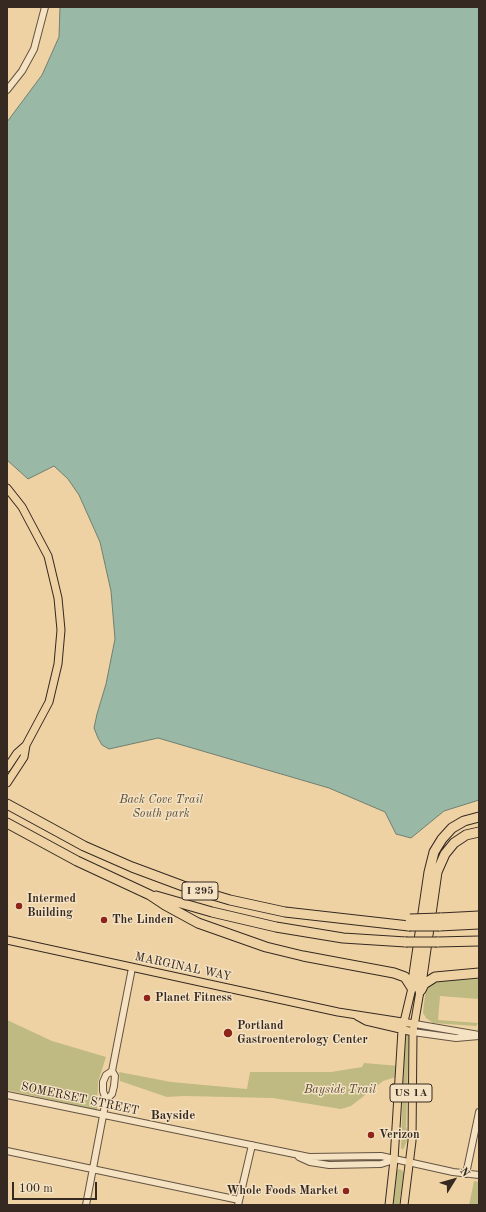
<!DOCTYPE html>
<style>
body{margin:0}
#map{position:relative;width:486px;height:1212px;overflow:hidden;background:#eed2a3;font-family:"Old Standard TT",serif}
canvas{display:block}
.frame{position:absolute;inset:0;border:8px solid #362922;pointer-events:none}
.north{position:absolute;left:434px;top:1160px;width:40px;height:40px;-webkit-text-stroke:3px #f4e2c3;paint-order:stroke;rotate:53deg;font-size:11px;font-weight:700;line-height:16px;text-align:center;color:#362922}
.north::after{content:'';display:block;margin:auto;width:14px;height:18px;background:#362922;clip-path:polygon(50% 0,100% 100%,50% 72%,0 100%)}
.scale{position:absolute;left:12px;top:1182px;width:85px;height:18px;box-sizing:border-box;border:2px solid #362922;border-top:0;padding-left:5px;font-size:12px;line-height:14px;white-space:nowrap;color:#362922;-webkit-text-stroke:3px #f4e2c3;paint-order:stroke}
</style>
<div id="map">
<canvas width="486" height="1212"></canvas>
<div class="frame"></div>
<div class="north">N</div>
<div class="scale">100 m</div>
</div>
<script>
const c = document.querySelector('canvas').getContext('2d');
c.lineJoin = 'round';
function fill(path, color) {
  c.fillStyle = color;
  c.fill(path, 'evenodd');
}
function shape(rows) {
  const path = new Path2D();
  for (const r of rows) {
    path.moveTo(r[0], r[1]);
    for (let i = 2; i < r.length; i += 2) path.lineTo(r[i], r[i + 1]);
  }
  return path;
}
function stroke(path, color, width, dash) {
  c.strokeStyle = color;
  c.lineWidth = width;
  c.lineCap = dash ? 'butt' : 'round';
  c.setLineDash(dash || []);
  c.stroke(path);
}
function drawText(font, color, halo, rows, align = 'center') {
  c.font = font + ' "Old Standard TT",serif';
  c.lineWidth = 3;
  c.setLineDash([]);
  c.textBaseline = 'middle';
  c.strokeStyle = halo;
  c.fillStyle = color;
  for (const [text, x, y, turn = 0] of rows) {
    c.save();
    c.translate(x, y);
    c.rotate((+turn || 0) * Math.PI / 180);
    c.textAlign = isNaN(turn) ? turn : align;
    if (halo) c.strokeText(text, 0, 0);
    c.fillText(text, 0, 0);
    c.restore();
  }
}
const green = shape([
 [479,979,479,999,440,996,438,1020,478,1023,476,1026,433,1023,426,1018,423,1013,424,1003,426,990,430,984,437,980],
 [7,1020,52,1041,106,1057,98,1082,97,1110,7,1090],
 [407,1035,409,1037,406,1127,409,1136,403,1150,401,1148,404,1053,405,1036],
 [364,1063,399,1066,399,1076,383,1081,351,1106,341,1109,273,1098,184,1096,167,1097,120,1081,119,1072,171,1082,247,1089,250,1072,331,1072,362,1067],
 [400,1169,404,1172,399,1205,392,1205,396,1170],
 [474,1181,479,1182,479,1205,469,1205]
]);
const water = shape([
 [60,7,479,7,479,800,444,811,411,838,396,834,385,812,329,788,158,738,109,749,102,745,98,738,94,728,97,714,106,684,115,639,111,591,100,542,79,495,68,479,54,466,28,479,7,460,7,122,42,75,59,37,60,7]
]);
const minor = shape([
 [7,90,22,71,34,49,45,7],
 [415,1024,479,1035],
 [413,1032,456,1038,479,1036],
 [7,1095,309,1157,381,1156,453,1172,479,1175],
 [106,1100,112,1094,114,1086,115,1076,112,1071,132,968],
 [7,1151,239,1200],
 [299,1157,310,1162,329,1165,381,1164,394,1160],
 [466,1174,479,1112],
 [86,1205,106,1100,103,1091,103,1082,106,1075,112,1071],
 [238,1205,252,1145]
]);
const major = shape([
 [7,488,22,507,48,556,58,598,61,630,58,664,49,702,26,745,17,753,7,768],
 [7,783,24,757,26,745],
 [7,940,338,1012,415,1024],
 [357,1016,366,1021,413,1032],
 [389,1205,394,1160,402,1030,412,988],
 [404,1205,412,1141,413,1032,420,991]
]);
const highway = shape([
 [7,804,84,846,132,867,183,886,230,900,285,912,409,926],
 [7,823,77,861,150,895,165,905,198,923,266,947,303,956,394,973,405,977,412,988],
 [156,896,212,912,276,927,343,938,406,942],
 [440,918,479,916],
 [439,926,479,924],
 [437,942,479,941],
 [412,988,429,872,434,852,442,839,452,828,464,821,479,817],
 [421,990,424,984,435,977,479,973],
 [420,991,437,872,445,854,454,843,466,835,479,832]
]);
const highwayBridge = shape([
 [410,919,440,918],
 [409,926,439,926],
 [406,942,437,942]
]);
const markers = [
 [19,906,4,"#8f2418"],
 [104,920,4,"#8f2418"],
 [147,998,4,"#8f2418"],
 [228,1033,5,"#8f2418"],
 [371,1135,4,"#8f2418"],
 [346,1191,4,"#8f2418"]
];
const shields = [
 [200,891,36],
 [411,1093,42]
];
const shieldNames = [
 ["I 295",200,891],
 ["US 1A",411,1093]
];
const parkNames = [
 ["Back Cove Trail",161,800],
 ["South park",161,814],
 ["Bayside Trail",340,1090]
];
const poiNames = [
 ["Intermed",27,899],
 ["Building",27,913],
 ["The Linden",112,920],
 ["Planet Fitness",155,998],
 ["Portland",237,1026],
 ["Gastroenterology Center",237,1040],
 ["Verizon",379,1135],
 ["Whole Foods Market",338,1191,"right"]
];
const streetNames = [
 ["MARGINAL WAY",183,967,12],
 ["SOMERSET STREET",80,1099,12]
];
const neighbourhoodNames = [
 ["Bayside",173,1116]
];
fill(green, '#beba81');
fill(water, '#99b8a5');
stroke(water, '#717f71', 1);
stroke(minor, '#645342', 8);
stroke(major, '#362922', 9);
stroke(highway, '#362922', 11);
stroke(minor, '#f4e2c3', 6);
stroke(major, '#eed2a3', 7);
stroke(highway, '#eed2a3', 9);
stroke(highwayBridge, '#362922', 11, []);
stroke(highwayBridge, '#eed2a3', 9);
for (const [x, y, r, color] of markers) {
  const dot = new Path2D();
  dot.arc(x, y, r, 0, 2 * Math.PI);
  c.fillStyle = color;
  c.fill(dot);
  stroke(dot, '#f4e2c3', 1.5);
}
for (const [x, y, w] of shields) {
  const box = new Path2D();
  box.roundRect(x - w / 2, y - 9, w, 18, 3);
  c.fillStyle = '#f4e2c3';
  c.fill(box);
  stroke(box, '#362922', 1);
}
drawText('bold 11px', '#362922', null, shieldNames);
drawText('italic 12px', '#584d3a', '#f4e2c3', parkNames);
drawText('bold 12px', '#362922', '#f4e2c3', poiNames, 'left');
drawText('12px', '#362922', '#f4e2c3', streetNames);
drawText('bold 13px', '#362922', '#f4e2c3', neighbourhoodNames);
</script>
